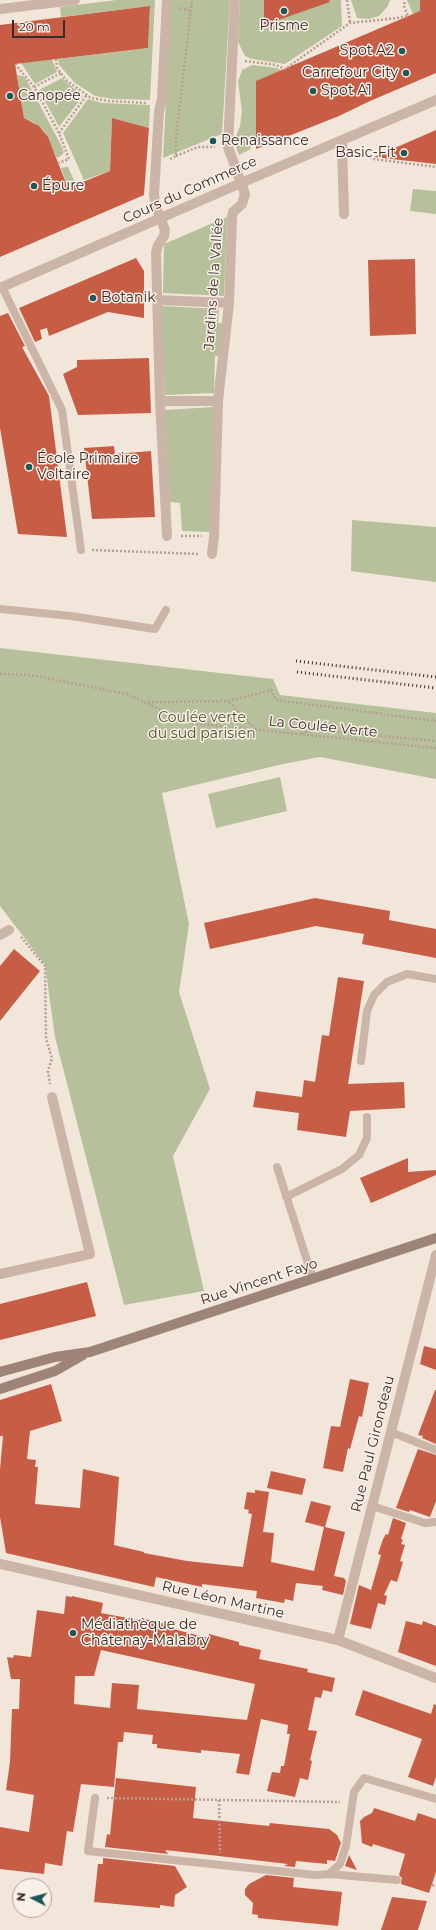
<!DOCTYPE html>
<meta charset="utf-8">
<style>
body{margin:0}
#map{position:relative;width:436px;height:1930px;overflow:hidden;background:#f2e6db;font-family:Montserrat,sans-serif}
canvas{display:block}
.north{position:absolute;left:12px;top:1878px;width:40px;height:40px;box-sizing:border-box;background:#faf0e8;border:1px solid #aca29b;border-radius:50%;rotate:276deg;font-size:11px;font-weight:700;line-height:16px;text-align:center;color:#372c28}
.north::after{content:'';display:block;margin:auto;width:14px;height:18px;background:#1d5858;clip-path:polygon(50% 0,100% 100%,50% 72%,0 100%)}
.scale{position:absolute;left:12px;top:20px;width:53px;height:18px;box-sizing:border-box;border:2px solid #372c28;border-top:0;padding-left:5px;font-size:12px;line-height:14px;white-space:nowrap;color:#372c28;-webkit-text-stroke:3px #faf0e8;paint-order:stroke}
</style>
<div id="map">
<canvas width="436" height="1930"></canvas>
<div class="north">N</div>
<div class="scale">20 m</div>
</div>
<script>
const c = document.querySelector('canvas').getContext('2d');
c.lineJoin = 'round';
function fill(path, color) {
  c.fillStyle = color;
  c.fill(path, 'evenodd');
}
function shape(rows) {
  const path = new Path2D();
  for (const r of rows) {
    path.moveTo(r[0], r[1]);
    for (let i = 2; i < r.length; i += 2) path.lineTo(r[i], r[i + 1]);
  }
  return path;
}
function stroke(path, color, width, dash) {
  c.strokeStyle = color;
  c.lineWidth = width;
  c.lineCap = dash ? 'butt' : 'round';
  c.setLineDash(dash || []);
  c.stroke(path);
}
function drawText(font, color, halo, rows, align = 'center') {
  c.font = font + ' Montserrat,sans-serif';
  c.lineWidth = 3;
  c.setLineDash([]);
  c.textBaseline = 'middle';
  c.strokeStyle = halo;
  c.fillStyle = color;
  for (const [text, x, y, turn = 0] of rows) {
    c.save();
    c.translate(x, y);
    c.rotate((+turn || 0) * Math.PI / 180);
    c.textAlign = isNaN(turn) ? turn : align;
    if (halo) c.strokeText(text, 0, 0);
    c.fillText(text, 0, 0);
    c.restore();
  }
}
const green = shape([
 [116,0,155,0,150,100,112,99,95,96,75,83,59,65,58,59,148,48,150,6,61,17,60,7],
 [171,0,230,0,222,134,163,158],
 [240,0,264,0,264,21,268,23,312,8,311,0,341,0,342,26,285,64,252,59,245,56,238,42],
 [351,0,390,0,388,6,379,16,369,19,357,18],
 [407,0,420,0,420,12,413,14],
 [52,59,57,72,35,84,21,63],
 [252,65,277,68,281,70,256,142,249,141,251,149,239,155,234,142,240,126,242,111,238,82,242,70],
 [17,75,23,76,27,81,60,143,64,152,62,155,57,158,44,131,33,122,24,118],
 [62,78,83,96,59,127,39,90],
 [88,99,102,103,150,105,149,128,112,118,110,171,84,180,63,133],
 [66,167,68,167,77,187,69,190,61,168],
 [413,189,436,191,436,214,410,211],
 [227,217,224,296,163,293,164,244],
 [161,306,219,309,218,323,224,324,221,356,215,356,214,393,165,395],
 [214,407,210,532,182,531,180,503,170,502,165,410],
 [352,520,436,527,436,582,351,571],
 [0,648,273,679,280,695,436,713,436,779,320,757,283,764,162,793,189,924,179,992,210,1089,173,1156,204,1291,124,1305,55,1037,45,965,0,906],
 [280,777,287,811,216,828,208,794]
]);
const building = shape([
 [264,0,329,0,330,2,264,25],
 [420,0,436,0,436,73,370,101,339,116,256,149,256,81,420,11],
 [150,6,148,48,15,64,24,118,39,126,48,137,68,188,110,171,112,118,149,128,144,195,0,257,0,25],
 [436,130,436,164,374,157],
 [136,258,144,271,144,318,108,312,49,336,47,328,40,330,42,339,35,342,19,308],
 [415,259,416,334,370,336,368,260],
 [8,313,25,346,22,347,49,396,67,537,18,534,0,428,0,316],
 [149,358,151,413,78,415,63,374,77,367,77,360],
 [114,446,115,454,151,451,155,517,92,519,84,448],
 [315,898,390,911,389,920,436,929,436,958,362,944,364,934,316,926,210,949,204,923],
 [14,949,40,971,0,1021,0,966],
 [338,977,364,981,348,1084,404,1082,405,1108,350,1111,346,1137,297,1130,299,1113,253,1107,256,1091,302,1097,304,1080,315,1082,322,1035,329,1036],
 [408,1158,408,1172,436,1170,436,1175,371,1203,360,1178],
 [87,1282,96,1316,0,1340,0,1304],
 [424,1346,436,1349,436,1370,420,1364],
 [350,1379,369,1383,362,1417,359,1416,350,1449,348,1448,343,1472,323,1468,331,1426,340,1427],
 [51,1384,62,1421,30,1431,27,1459,36,1460,35,1467,38,1467,35,1504,80,1508,83,1469,119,1477,114,1545,144,1552,144,1553,187,1561,243,1567,252,1514,248,1513,249,1510,244,1509,247,1492,255,1493,255,1490,269,1492,263,1532,274,1533,271,1562,314,1571,324,1527,305,1522,311,1501,331,1506,325,1527,345,1532,334,1576,344,1578,346,1581,343,1595,322,1590,323,1586,296,1583,293,1601,285,1599,284,1603,256,1598,257,1591,202,1584,202,1587,156,1577,154,1587,6,1553,0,1517,0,1470,3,1436,0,1436,0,1400],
 [435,1390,436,1390,436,1444,422,1438,423,1436,418,1435],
 [418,1449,436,1455,436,1501,430,1517,410,1510,409,1512,396,1508],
 [271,1471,306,1479,302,1495,267,1488],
 [393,1518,406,1523,401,1539,403,1540,401,1544,405,1545,400,1561,403,1562,397,1582,391,1580,384,1595,387,1596,385,1605,378,1603,371,1629,350,1624,359,1585,371,1590,381,1555,378,1554,383,1539,386,1534,388,1535],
 [66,1596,72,1597,72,1596,103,1603,101,1613,138,1620,145,1619,169,1625,169,1628,208,1638,209,1634,239,1642,239,1645,261,1650,259,1659,308,1669,307,1672,335,1678,332,1692,323,1690,321,1698,315,1697,308,1730,317,1731,310,1760,312,1761,308,1780,300,1778,295,1797,267,1791,272,1772,280,1773,281,1766,284,1766,290,1734,287,1734,288,1725,261,1719,249,1775,236,1773,240,1754,201,1750,201,1753,157,1748,157,1744,152,1744,153,1735,124,1732,123,1742,118,1742,114,1787,81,1784,73,1832,67,1831,62,1866,45,1863,44,1874,0,1869,0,1827,29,1832,34,1795,6,1790,10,1762,12,1709,19,1709,20,1679,11,1679,7,1657,13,1658,14,1655,31,1657,37,1610,64,1614],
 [101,1650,255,1684,247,1720,137,1709,139,1685,112,1683,110,1708,74,1704,75,1676,94,1676],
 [406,1621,422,1625,423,1621,436,1626,436,1666,398,1652],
 [363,1690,431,1714,434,1704,436,1705,436,1777,433,1786,408,1777,422,1739,355,1715],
 [116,1778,196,1787,193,1818,269,1826,270,1823,329,1829,337,1835,341,1843,335,1861,327,1860,327,1864,296,1861,295,1867,284,1866,288,1864,210,1855,165,1850,168,1854,105,1847,107,1834,110,1835],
 [374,1808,415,1821,418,1813,436,1819,436,1872,429,1893,401,1884,402,1878,399,1875,405,1854,373,1844,372,1847,362,1843,360,1821,364,1817,372,1813],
 [349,1855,357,1870,345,1866],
 [103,1858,175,1866,187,1887,175,1895,174,1907,160,1905,160,1908,94,1902,98,1864,103,1864],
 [266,1875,294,1878,293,1887,342,1892,338,1926,258,1918,258,1915,252,1914,253,1903,245,1895,245,1889,249,1884],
 [392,1897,427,1901,418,1930,381,1930]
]);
const path = shape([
 [347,0,350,23],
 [180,8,192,11],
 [56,59,57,68,66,80,91,98,108,101,147,103],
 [245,61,276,65,285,69,350,23,397,18,408,16,404,6,405,0],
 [15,64,34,87,59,133,69,159,59,163],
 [34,87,61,73],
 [59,133,87,95],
 [356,149,373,159,436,167],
 [176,156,198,147,215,147],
 [170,159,176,156,176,138,192,0],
 [181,536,202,536],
 [92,550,199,554],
 [0,674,30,675,127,694,189,723,436,748],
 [148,702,229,701,271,690,276,700,436,721],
 [229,702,256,730],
 [301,733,317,730,436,741],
 [21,937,45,966,46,1039,52,1058,48,1071,50,1084],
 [107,1798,340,1802],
 [219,1800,220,1853],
 [432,1885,436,1886]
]);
const lane = shape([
 [2,287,62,410,81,550],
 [0,609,71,616,155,629,166,610],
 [361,1061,367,1011,374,995,387,982,407,974,436,979],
 [277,1167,313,1279],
 [286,1197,342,1169,359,1155,367,1138,367,1117],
 [391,1432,436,1450],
 [372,1506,425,1523,436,1522],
 [95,1798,88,1851,315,1875,329,1874,340,1864,346,1846,354,1792,364,1778,436,1799],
 [329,1874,397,1880]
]);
const street = shape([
 [167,0,162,99,159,111,154,195,156,207,165,230,164,236,158,245,156,253,160,401,167,536],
 [0,9,75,0],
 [342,141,344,214],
 [0,288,241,183,436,100],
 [157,300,229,303],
 [160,401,218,401],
 [212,554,214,536,218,401,229,303,232,217,233,212,242,204,245,194,228,147,235,0],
 [0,935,9,930],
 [0,1274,90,1254,52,1097],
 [0,1564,338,1640,436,1678],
 [338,1640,436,1255]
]);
const secondary = shape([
 [0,1372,55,1357,90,1352,436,1238],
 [0,1389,55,1371,83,1355]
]);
const rail = shape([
 [296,661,436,677],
 [297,672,436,688]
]);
const markers = [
 [284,11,4,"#1d5858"],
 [402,51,4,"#1d5858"],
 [406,73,4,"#1d5858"],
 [313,91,4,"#1d5858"],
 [10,96,4,"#1d5858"],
 [213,141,4,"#1d5858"],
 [404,153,4,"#1d5858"],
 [34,186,4,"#1d5858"],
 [93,298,4,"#1d5858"],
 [29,467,4,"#1d5858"],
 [73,1633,4,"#1d5858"]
];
const poiNames = [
 ["Prisme",284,26,"center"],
 ["Spot A2",394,51,"right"],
 ["Carrefour City",398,73,"right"],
 ["Spot A1",321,91],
 ["Canopée",18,96],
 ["Renaissance",221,141],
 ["Basic-Fit",396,153,"right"],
 ["Épure",42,186],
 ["Botanik",101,298],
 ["École Primaire",37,459],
 ["Voltaire",37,475],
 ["Médiathèque de",81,1625],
 ["Châtenay-Malabry",81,1641]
];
const streetNames = [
 ["Cours du Commerce",190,190,-24],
 ["Jardins de la Vallée",214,284,-86],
 ["La Coulée Verte",323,727,6],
 ["Rue Vincent Fayo",259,1282,-18],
 ["Rue Paul Girondeau",373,1444,-76],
 ["Rue Léon Martine",223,1600,13]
];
const parkNames = [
 ["Coulée verte",202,718],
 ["du sud parisien",202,734]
];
fill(green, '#b6c19b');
fill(building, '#c75d45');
stroke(path, '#b69f91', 2.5, [2, 2]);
stroke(lane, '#cab5a7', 8);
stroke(street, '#cab5a7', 10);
stroke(secondary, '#9e8478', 10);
stroke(rail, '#372c28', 3, [1, 3]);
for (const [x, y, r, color] of markers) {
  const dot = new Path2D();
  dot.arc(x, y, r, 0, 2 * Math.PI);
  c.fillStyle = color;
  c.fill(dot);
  stroke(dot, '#faf0e8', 1.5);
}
drawText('14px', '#372c28', '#faf0e8', poiNames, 'left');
drawText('14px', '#372c28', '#faf0e8', streetNames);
drawText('14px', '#48552b', '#faf0e8', parkNames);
</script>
